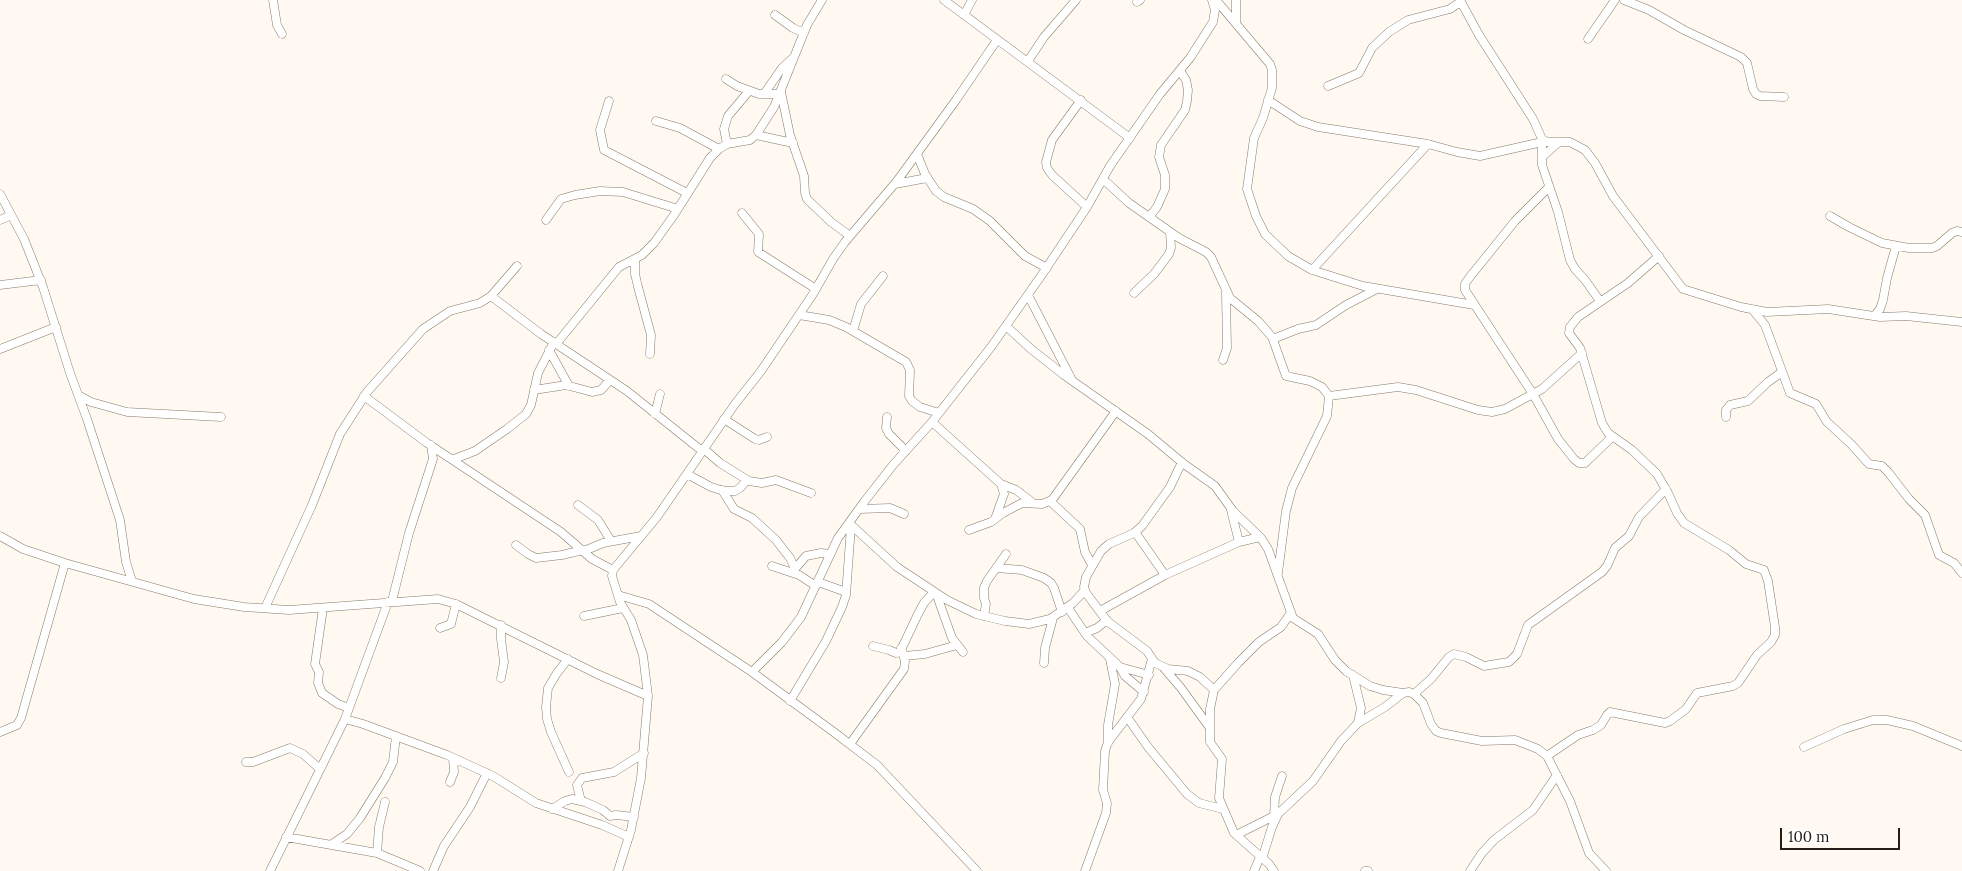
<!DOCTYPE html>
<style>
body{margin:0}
#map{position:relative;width:1962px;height:871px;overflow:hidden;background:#fff9f1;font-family:Lora,serif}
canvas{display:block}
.scale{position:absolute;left:1780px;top:828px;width:120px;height:22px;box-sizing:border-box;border:2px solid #221d16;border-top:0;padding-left:6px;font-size:15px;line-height:18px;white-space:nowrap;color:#221d16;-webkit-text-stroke:4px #fff;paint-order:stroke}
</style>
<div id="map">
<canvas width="1962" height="871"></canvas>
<div class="scale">100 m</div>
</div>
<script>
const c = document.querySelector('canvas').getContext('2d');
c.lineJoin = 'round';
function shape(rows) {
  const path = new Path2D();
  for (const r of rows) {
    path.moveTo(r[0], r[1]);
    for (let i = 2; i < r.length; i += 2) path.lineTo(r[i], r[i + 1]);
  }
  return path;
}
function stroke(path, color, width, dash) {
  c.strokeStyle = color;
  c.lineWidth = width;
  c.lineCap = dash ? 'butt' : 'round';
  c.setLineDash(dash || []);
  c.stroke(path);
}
const minor = shape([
 [273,0,277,25,282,34],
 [944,0,1130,138],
 [1216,0,1270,64,1272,70,1272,88,1263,118,1254,138,1247,189,1256,216,1265,234,1288,256,1312,270,1363,286,1474,305],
 [1460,0,1479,35,1533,119,1542,139,1547,142,1570,142,1585,150,1595,163,1613,196,1683,289,1741,307,1767,312,1828,309,1880,317,1906,316,1962,322],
 [1624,0,1649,10,1684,30,1741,57,1747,63,1753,89,1756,94,1760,96,1784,97],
 [1137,2,1140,0],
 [775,15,793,28,804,33],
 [964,15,972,0],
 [1236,22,1236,0],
 [1588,39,1615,0],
 [1028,61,1044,37,1076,0],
 [726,79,737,86,759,94,780,94],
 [1328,86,1359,73,1372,48,1389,32,1408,20,1450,9,1460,2],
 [781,92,790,135,804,176,805,193,807,199,831,222,850,236],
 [764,94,782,68,794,57],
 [1081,100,1052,140,1046,162,1047,168,1052,175,1087,207],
 [1268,100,1300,121,1318,127,1428,144,1457,152,1480,156,1542,142],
 [609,101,600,130,604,150,687,193],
 [656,121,680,128,719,149],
 [756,135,793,143],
 [1542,139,1542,165,1558,212,1570,260,1575,269,1585,280,1600,301],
 [727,144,724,129,728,116,749,91],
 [917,154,925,174,936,191,944,197,973,209,990,221,1025,256,1047,268],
 [1542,157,1559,142],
 [1103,179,1129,203,1179,238,1206,252,1211,257,1230,298,1258,321,1272,337,1286,376,1310,381,1322,387,1329,396,1327,416,1292,488,1286,511,1278,573],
 [895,184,927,178],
 [1549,187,1515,221,1469,278,1465,284,1465,290,1533,394,1558,439,1574,459,1579,463,1585,463,1612,437],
 [0,194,24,239,43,287,70,373,87,419,120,520,126,562,132,581],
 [742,213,759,234,758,252,816,289],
 [1830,216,1849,227,1882,243,1909,248,1932,248,1937,246,1952,233,1957,231,1962,232],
 [1149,217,1157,207,1165,189,1165,175,1159,157,1161,145,1185,110,1187,101,1188,90,1186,80,1180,71],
 [0,220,11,215],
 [546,220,561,199,575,195,600,191,623,192,678,209],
 [635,260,635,274,638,287,651,335,650,354],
 [1312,270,1428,144],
 [0,285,41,280],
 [1134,293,1154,274,1169,254,1171,248,1170,232],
 [1028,295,1072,380],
 [491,296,541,334,627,391,702,451],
 [1752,309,1765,325,1790,393,1816,404,1827,422,1851,444,1869,464,1882,466,1888,472,1909,499,1925,515,1939,555,1954,563,1962,573],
 [799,315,829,320,846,327,906,362,910,370,909,396,912,401,920,407,939,413],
 [1875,315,1880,309,1883,300,1887,278,1896,246],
 [1006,326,1031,349,1064,375,1148,434,1184,464,1215,486,1233,511,1261,538,1268,549,1293,618,1318,634,1335,660,1346,671,1370,686,1383,690,1403,693],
 [853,331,861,304,883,276],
 [1273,339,1298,329,1316,325,1346,305,1377,289],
 [557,343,619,267,642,255,654,243,674,215,710,158,719,149,727,144,750,140,756,135,774,107,807,25,822,0],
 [0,349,56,327],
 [549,350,569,386],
 [1223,360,1227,348,1226,293],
 [534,390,566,385,592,392,601,390,610,380],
 [78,395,91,402,127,412,221,417],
 [364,396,427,443,561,532,592,559,613,570],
 [1329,396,1398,387,1416,390,1478,410,1492,412,1505,409,1542,389,1582,353],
 [655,414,660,394],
 [887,417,886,428,889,434,906,451],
 [1726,417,1726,410,1730,405,1748,401,1768,382,1782,372],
 [724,419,755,439,759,440,767,437],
 [932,422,1001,484,1016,490,1032,502],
 [704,449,720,463,749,481,762,483,776,480,811,493],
 [454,459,475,451,507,429,526,414,531,405,538,373,554,342],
 [1182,462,1170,487,1142,526,1134,533,1109,544,1101,551,1086,577,1084,587,1086,593,1107,621,1147,651,1155,663,1168,669,1188,671,1200,677,1214,690],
 [687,474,711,487,724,491,735,491,740,488,747,480],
 [722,490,734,509,752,518,776,540,790,558,795,569],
 [1050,501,1080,529,1085,552,1092,565],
 [578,505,598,520,611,541],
 [859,509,890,508,904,514],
 [1231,510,1239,542],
 [995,519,1004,494,1001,484],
 [849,523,897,567,947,600,976,614,1005,621,1029,624,1050,619,1073,603,1085,590],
 [969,530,991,522,1003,513,1022,503,1042,504,1052,500,1116,411],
 [1135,532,1165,575],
 [0,536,23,549,65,563,194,599,244,607,289,610,438,599,456,604,597,674,648,696],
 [516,545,528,554,536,558,562,555,583,550],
 [584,551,603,543,641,536],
 [772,566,799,575,816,586],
 [996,568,1022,570,1044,578,1051,583,1054,588,1062,612],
 [794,570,806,556,821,553,830,554],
 [818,582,846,592],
 [936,593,952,638,963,652],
 [618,595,649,604,752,672,835,733,877,765,977,871],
 [392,601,409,533,433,459,431,445],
 [265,608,312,505,340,434,367,392,423,329,450,311,480,303,491,296,517,266],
 [323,608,315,664,319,672,318,683,322,693,338,704,349,708],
 [1068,608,1087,636,1120,667,1149,675],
 [1100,611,1165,575,1239,542,1260,537],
 [584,616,623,608],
 [984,616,986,604,984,598,984,588,987,581,1006,554],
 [440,628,451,624,456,604],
 [1085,633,1097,628,1107,620],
 [873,646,889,650,896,653,900,652,918,614,924,603,934,592],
 [904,656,925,654,957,645],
 [568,659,557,673,548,688,546,707,547,719,551,732,569,772],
 [1044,663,1045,648,1053,618],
 [1120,667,1125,676,1144,692],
 [1163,667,1181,688,1210,728,1210,742,1222,759,1219,798,1234,833,1269,864,1274,871],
 [752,672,782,642,801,617,838,538,864,502,893,465,932,422,991,347,1041,276,1087,207,1110,166,1160,94,1190,58,1213,22,1215,10,1212,0],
 [501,678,504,662,501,639,501,625],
 [1414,694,1431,679,1449,657,1454,654,1466,657,1484,666,1509,662,1517,654,1528,625,1602,572,1607,566,1615,548,1629,536,1639,517,1666,489],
 [790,701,826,641,842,607,846,595,851,526],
 [1127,717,1148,747,1187,794,1199,803,1223,809],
 [345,719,363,724,447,755,493,776,536,803,602,825,629,837],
 [1358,723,1385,707,1403,693,1409,692,1414,694,1423,703,1431,724,1436,731,1441,733,1482,741,1515,740,1538,749,1547,756,1570,801,1589,853,1606,871],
 [1210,728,1210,709,1214,690,1238,663,1259,642,1281,627,1290,614],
 [0,732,17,725,21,718,65,563],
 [1108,743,1108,725,1115,684,1110,659],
 [850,744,904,669,905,661,901,648],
 [1804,747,1844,729,1873,720,1887,720,1913,726,1962,746],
 [1547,756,1578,735,1593,730,1601,725,1607,715,1610,712,1665,723,1670,721,1686,709,1697,693,1733,686,1738,683,1757,655,1771,642,1775,635,1775,627,1768,581,1764,570,1746,564,1729,550,1684,523,1677,513,1668,493,1657,474,1632,450,1608,433,1602,423,1580,348,1569,333,1570,327,1578,317,1628,283,1659,256],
 [246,762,253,762,290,748,303,754,320,769],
 [450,782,454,772,453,758],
 [581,801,577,785,582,778,614,772,644,753],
 [552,809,565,801,572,799,585,802,603,810,610,816,616,815,634,817],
 [1274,816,1275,797,1282,776],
 [1236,835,1278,814],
 [286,837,377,853,420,871],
 [332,844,347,834,360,818,385,778,393,762,396,736],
 [377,853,379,827,385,802],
 [1262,859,1272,827,1278,814,1313,781,1341,741,1358,723,1361,708,1353,675],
 [270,871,345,719,388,602],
 [433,871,444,846,470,807,487,773],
 [618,871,631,830,641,778,648,696,643,655,631,620,620,602,612,576,613,570,657,517,735,404,761,371,813,294,833,259,845,242,897,181,956,100,997,40],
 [1085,871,1106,813,1107,803,1103,790,1105,751,1108,742,1141,699,1152,659],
 [1254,871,1260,857],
 [1365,871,1368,871],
 [1470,871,1482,853,1494,840,1533,810,1557,775]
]);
stroke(minor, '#867a68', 9);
stroke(minor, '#fff', 8);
</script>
